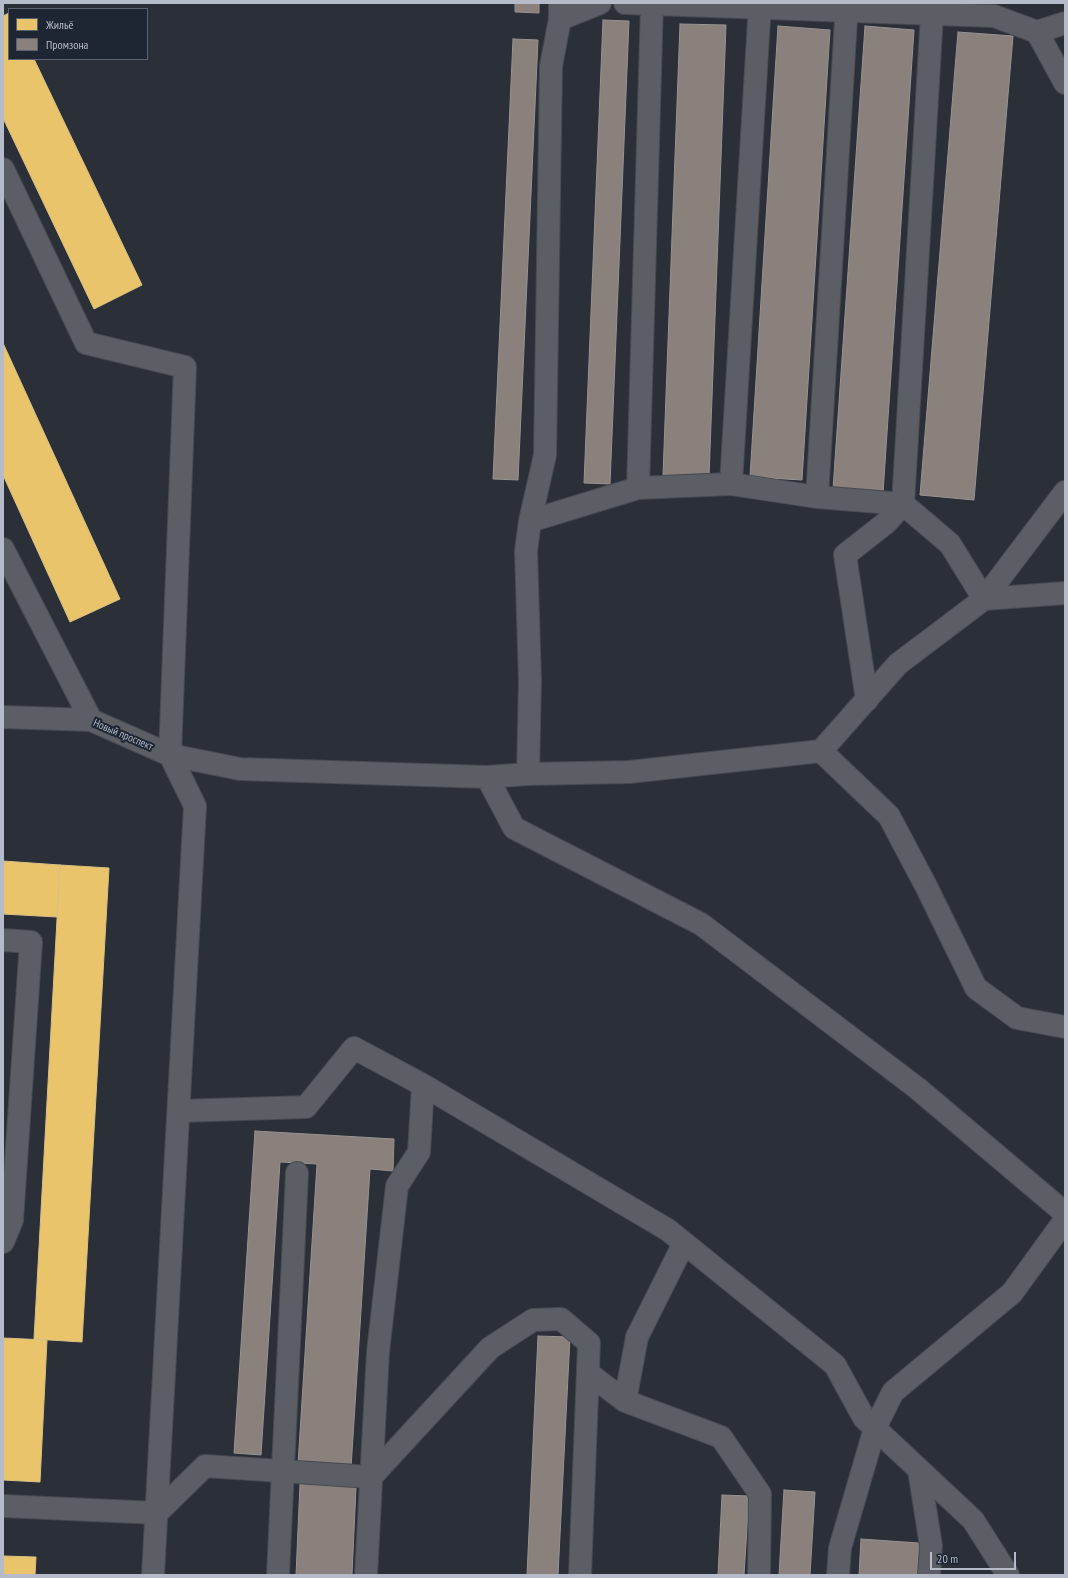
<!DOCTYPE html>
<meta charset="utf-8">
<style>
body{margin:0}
#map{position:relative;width:1068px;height:1578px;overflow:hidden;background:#2b2f37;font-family:"PT Sans Narrow",sans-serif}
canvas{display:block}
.frame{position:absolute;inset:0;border:4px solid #b5bbc8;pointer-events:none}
.legend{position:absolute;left:8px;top:8px;width:140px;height:52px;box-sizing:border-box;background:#1e2533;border:1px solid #5a616f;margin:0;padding:5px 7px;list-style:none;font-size:12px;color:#b5bbc8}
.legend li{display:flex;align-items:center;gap:8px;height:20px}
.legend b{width:20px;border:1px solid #5a616f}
.scale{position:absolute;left:930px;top:1552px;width:86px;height:18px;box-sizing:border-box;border:2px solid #b5bbc8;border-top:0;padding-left:5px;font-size:12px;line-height:14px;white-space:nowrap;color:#b5bbc8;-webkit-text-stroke:3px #1e2533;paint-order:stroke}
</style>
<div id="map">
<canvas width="1068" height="1578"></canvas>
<div class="frame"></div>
<ul class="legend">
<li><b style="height:11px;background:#e9c46a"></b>Жильё</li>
<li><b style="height:11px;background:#8a817c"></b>Промзона</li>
</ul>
<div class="scale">20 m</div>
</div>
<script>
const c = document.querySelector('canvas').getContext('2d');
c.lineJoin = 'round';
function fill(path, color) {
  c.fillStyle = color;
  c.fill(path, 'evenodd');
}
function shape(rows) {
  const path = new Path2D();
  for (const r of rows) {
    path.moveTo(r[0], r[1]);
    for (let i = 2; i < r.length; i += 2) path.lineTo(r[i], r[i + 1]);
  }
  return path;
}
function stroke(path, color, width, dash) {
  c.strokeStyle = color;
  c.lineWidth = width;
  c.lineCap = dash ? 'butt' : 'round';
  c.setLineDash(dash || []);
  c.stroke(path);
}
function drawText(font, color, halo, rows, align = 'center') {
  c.font = font + ' "PT Sans Narrow",sans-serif';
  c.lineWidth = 4;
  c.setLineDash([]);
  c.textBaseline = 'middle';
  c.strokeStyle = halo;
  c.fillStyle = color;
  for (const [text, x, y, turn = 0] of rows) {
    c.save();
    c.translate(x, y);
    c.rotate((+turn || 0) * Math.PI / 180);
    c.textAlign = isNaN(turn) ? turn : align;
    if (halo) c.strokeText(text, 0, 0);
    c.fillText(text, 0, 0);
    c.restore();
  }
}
const homes = shape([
 [9,13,9,59,34,59,142,285,94,309,3,118,3,16,9,13],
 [3,343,120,599,70,622,3,475,3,343],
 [3,861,60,865,57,917,3,914,3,861],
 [60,865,109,868,82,1342,34,1339,60,865],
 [3,1338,47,1340,40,1482,3,1480,3,1338],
 [3,1556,36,1557,35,1575,3,1575,3,1556]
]);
const industry = shape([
 [515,3,539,3,539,13,515,12,515,3],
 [603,20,629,21,610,484,584,483,603,20],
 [680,24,726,25,709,477,663,475,680,24],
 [778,26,830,30,802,480,750,477,778,26],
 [865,26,914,30,883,493,833,489,865,26],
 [958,32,1013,36,974,500,920,495,958,32],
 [513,39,538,40,518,480,493,479,513,39],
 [255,1131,394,1139,393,1171,370,1169,351,1468,298,1464,317,1164,280,1162,261,1455,234,1453,255,1131],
 [538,1336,570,1337,558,1575,527,1575,538,1336],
 [300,1484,356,1487,352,1575,296,1575,300,1484],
 [784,1490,815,1492,810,1575,779,1575,784,1490],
 [722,1495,749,1496,744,1575,718,1575,722,1495],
 [861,1539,919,1543,917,1575,859,1575,861,1539]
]);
const minor = shape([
 [625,3,994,16,1037,32,1065,83],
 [560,19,600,3],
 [1037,32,1065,23],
 [3,169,86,343,185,367,170,755,195,806,153,1575],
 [731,484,760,3],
 [638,488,652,3],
 [817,497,847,3],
 [530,521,545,455,551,66,560,19,560,3],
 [3,549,91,720],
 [867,700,845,555,887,522,903,504,932,14,934,3],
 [3,717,91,720,170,755,240,769,487,777,528,774,629,772,821,751,898,664,984,599,1065,492],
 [821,751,889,816,926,886,976,988,1017,1018,1065,1027],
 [528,774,530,681,526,551,530,521,638,488,731,484,817,497,903,504,950,544,984,599,1065,593],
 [487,777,514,828,701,924,917,1088,1065,1213],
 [3,940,31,942,12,1220,3,1242],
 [179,1111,306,1107,354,1048,423,1085,668,1230,835,1365,864,1418,973,1520,1008,1575],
 [588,1373,625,1401,721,1437,760,1494,759,1575],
 [625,1401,637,1337,684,1243],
 [919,1470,931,1546,929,1575],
 [3,1506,157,1513,205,1466,371,1477,490,1348,533,1320,561,1319,589,1343,580,1575],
 [278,1575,297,1173],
 [366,1575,378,1352,397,1186,419,1152,423,1085],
 [838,1575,840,1548,875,1428,893,1392,1012,1293,1065,1220]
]);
const streetNames = [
 ["Новый проспект",123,735,23]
];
fill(homes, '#e9c46a');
stroke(homes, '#d9c186', 1);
fill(industry, '#8a817c');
stroke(industry, '#979293', 1);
stroke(minor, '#474a51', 24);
stroke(minor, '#5b5e65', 22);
drawText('11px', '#b5bbc8', '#1e2533', streetNames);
</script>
